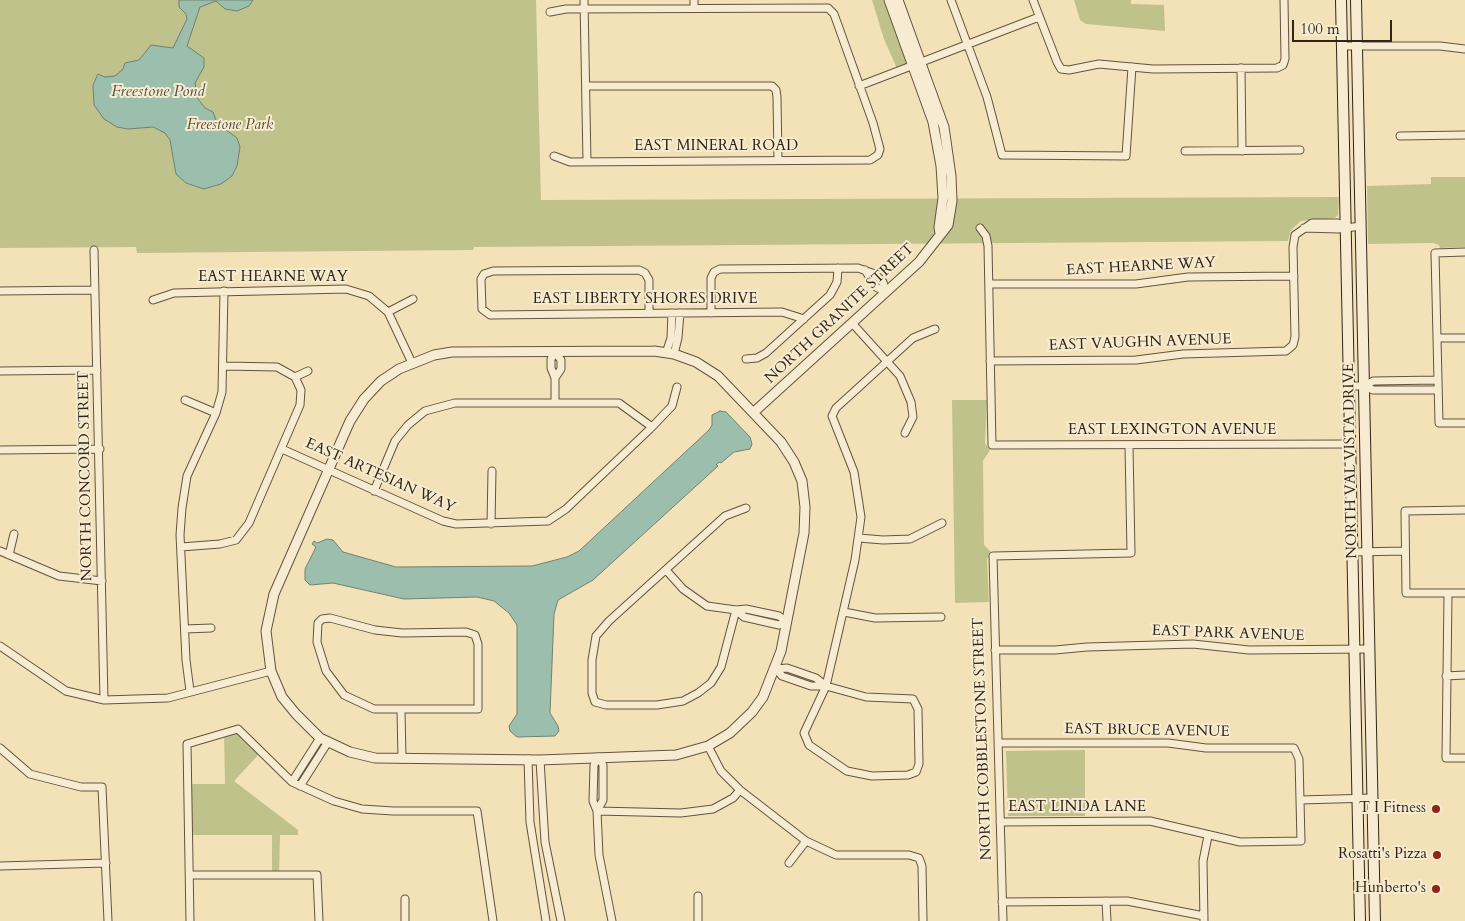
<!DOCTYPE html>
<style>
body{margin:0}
#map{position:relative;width:1465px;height:921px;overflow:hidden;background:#f3e2b8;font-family:Cardo,serif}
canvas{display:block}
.scale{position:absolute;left:1292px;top:20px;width:100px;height:22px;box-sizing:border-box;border:2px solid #312518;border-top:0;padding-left:6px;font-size:15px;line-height:18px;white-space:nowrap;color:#312518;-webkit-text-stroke:4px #f7ecd1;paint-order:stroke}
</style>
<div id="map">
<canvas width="1465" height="921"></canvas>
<div class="scale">100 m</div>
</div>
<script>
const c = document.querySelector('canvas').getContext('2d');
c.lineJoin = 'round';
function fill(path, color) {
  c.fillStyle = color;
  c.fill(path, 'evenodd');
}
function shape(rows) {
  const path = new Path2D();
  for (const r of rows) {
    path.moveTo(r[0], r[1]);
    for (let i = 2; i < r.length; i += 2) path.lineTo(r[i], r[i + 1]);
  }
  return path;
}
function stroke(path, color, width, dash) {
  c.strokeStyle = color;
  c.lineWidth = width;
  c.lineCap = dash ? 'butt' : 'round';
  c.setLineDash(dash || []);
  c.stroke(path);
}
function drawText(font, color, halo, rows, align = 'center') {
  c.font = font + ' Cardo,serif';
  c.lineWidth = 4;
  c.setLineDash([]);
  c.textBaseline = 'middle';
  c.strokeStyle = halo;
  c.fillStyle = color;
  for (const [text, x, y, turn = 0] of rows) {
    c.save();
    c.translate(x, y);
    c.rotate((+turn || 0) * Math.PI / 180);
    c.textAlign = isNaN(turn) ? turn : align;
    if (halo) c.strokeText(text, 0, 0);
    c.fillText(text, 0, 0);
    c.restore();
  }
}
const green = shape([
 [0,0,536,0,541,200,1339,197,1338,215,1335,218,1301,221,1291,230,1288,241,474,247,473,250,137,253,136,247,0,248],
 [872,0,894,0,917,63,898,71,884,39],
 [1074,0,1131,0,1131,4,1164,5,1165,31,1086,24,1080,20],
 [1431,177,1465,177,1465,247,1440,248,1439,245,1433,243,1368,244,1367,186,1431,184],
 [952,400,987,400,985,443,990,450,983,461,984,545,991,552,987,559,989,602,955,603],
 [238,729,260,753,234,781,298,830,298,835,280,835,279,875,272,875,272,835,189,835,188,784,225,784,224,733],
 [1085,750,1085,816,1008,816,1006,751]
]);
const water = shape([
 [179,0,253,0,249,6,237,11,225,9,216,1,200,7,187,46,204,58,204,67,195,83,198,99,205,108,213,112,217,123,237,138,240,147,237,166,232,176,221,184,204,189,186,183,176,174,170,140,165,133,153,127,128,129,117,127,104,119,94,105,93,85,98,74,105,77,115,76,123,69,125,63,139,60,151,45,173,48,187,19,186,14,179,7,179,0],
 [720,411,726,412,750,437,752,444,750,449,734,452,721,463,719,462,716,465,718,466,593,580,558,600,554,614,550,713,558,726,559,731,555,736,517,737,510,731,509,726,517,714,517,625,509,613,494,601,477,597,404,599,333,583,310,585,305,580,305,569,316,547,312,544,314,541,317,543,327,539,333,540,343,552,396,567,532,566,567,557,579,551,709,430,712,425,712,415,720,411]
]);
const minor = shape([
 [584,0,587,162],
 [694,0,694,8],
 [951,0,987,97,1002,155,1126,156,1132,67],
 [1033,0,1057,62,1061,69,1069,70,1099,64,1153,69,1277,68,1283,65,1285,59,1284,0],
 [550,12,566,9,828,8,834,14,873,123,880,149,878,155,870,160,570,162,554,156],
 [1342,46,1440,46,1465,49],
 [1241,68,1242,151],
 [586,86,772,86,776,90,777,97,778,160],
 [859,86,1039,17],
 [1400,136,1465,135],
 [1185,151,1300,150],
 [980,228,986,236,988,246,992,445,1351,444],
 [1304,228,1338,229,1361,226],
 [94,250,104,700],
 [1465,252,1435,253,1439,423,1465,423],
 [865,270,876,287,886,292],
 [989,284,1136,284,1188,277,1294,276],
 [0,291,95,290],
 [153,300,174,293,346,289,369,296,388,312,412,363],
 [388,312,413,299],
 [649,313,649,280,645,273,639,270,493,271,484,274,481,279,482,309,490,315,782,312,804,319],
 [711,313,711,278,714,272,720,269,858,268,875,274,883,282,886,292],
 [852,323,900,376,911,402,913,417,905,433],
 [1437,338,1465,338],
 [666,353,671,338,672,313],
 [674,354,678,338,680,313],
 [746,359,757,358,766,353,830,295,837,282,838,268],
 [990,361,1136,360,1183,354,1286,351,1293,345,1295,337,1293,247,1295,235,1312,223,1338,223,1347,227],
 [0,371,97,370],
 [295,377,308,371],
 [555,378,561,369,561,360,555,352,551,359,551,368,555,378,555,401],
 [1350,386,1365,386,1373,390,1437,390],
 [1365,386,1373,381,1437,380],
 [185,400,216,413],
 [282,449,443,521,456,524,548,521,566,509,652,427,672,406,677,387],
 [0,450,100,449],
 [374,491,395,441,408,425,425,411,455,403,619,403,652,427],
 [1465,510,1405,511,1406,593,1465,593],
 [491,524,492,471],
 [859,538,883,540,910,539,942,523],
 [181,547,220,544,236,540,249,523,300,405,301,390,295,377,277,367,224,366],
 [0,551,59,576,102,581],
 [1353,552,1405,551],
 [9,555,14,534],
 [666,570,683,589,707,606,736,610,746,609,779,616,787,622],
 [1448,594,1446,758,1465,758],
 [736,610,721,667,711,683,698,693,683,701,657,705,606,705,595,702,592,693,592,660,596,636,609,621,725,516,746,508],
 [736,610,744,617,779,625,787,622],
 [844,612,875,618,941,617],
 [330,618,375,630,402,633,466,632,475,635,478,644,478,709,374,709,344,695,326,671,317,642,318,623,322,619,330,618],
 [185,629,211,628],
 [0,646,66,691,104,700,168,698,271,671],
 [995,650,1055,650,1087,647,1193,644,1249,650,1370,649],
 [1446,676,1465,675],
 [826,686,816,678,787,668,776,669,782,676,811,686,826,686,866,697,913,699,918,709,919,764,916,772,908,775,872,776,847,771,809,745,804,733,826,686,855,560,861,517,854,472,832,416,836,408,913,338,935,329],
 [190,691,186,660,180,535,182,508,187,476,216,413,222,392,224,291],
 [401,710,402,759],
 [998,743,1168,743,1206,748,1294,748,1299,759,1301,841,1240,842,1150,821,1000,822],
 [708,746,721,771,740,790,806,841,836,855,909,855,919,858,922,866,923,921],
 [0,748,30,774,81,787,102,787,108,921],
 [528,759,530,822,546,921],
 [540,760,545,842,561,921],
 [292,782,320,738],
 [300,786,328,742],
 [1300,800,1373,798],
 [597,811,603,800,603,765,598,757,594,765,593,801,597,811,599,855,612,921],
 [597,811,681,813,713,809,733,798,740,790],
 [789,863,806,841],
 [0,866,106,863],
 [190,875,317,875,319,921],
 [698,896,698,921],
 [405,899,405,921],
 [1106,901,1107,921],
 [1002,902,1127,901,1204,916],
 [190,921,187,744,238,729,292,782,334,801,362,809,393,811,477,811,493,921],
 [1003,921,993,556,1131,553,1129,446],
 [1204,921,1203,861,1208,836]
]);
const tertiary = shape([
 [889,0,933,122,941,166,943,198,939,227,940,233],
 [654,351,674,354,696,362,718,376,781,442,794,462,802,481,805,507,804,533,781,651,763,697,752,712,730,733,708,746,676,755,540,760,375,758,350,752,320,738,296,714,282,697,271,671,266,631,274,594,350,421,364,399,381,381,399,369,434,355,452,352,654,351],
 [754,412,919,262,948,225,952,201,951,176,944,127,898,0]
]);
const secondary = shape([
 [1341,0,1360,921],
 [1356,0,1375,921]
]);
const markers = [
 [1436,809,5,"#8f2418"],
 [1437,855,5,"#8f2418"],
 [1436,889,5,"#8f2418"]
];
const parkNames = [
 ["Freestone Park",230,126]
];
const streetNames = [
 ["EAST MINERAL ROAD",716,147],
 ["EAST HEARNE WAY",1141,267,-3],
 ["EAST HEARNE WAY",273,278],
 ["EAST LIBERTY SHORES DRIVE",645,300],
 ["NORTH GRANITE STREET",840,314,-43],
 ["EAST VAUGHN AVENUE",1140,343,-2],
 ["EAST LEXINGTON AVENUE",1172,431],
 ["NORTH VAL VISTA DRIVE",1351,461,-91],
 ["NORTH CONCORD STREET",86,476,-91],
 ["EAST ARTESIAN WAY",380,476,24],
 ["EAST PARK AVENUE",1228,634,2],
 ["EAST BRUCE AVENUE",1147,731,1],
 ["NORTH COBBLESTONE STREET",983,739,-92],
 ["EAST LINDA LANE",1077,808]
];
const poiNames = [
 ["T I Fitness",1426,809],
 ["Rosatti's Pizza",1427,855],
 ["Hunberto's",1426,889]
];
const waterNames = [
 ["Freestone Pond",158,92]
];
fill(green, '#c0c28b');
fill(water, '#9cbeac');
stroke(water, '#718171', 1);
stroke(minor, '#625440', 9);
stroke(tertiary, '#625440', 11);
stroke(secondary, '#312518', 12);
stroke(minor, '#f7ecd1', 7);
stroke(tertiary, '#f7ecd1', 9);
stroke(secondary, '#f7ecd1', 10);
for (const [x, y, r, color] of markers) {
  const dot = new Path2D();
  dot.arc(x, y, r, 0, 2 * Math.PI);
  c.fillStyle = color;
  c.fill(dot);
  stroke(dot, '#f7ecd1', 2);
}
drawText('italic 15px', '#554c35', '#f7ecd1', parkNames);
drawText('15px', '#312518', '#f7ecd1', streetNames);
drawText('15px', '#312518', '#f7ecd1', poiNames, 'right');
drawText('italic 16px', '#515344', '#f7ecd1', waterNames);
</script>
